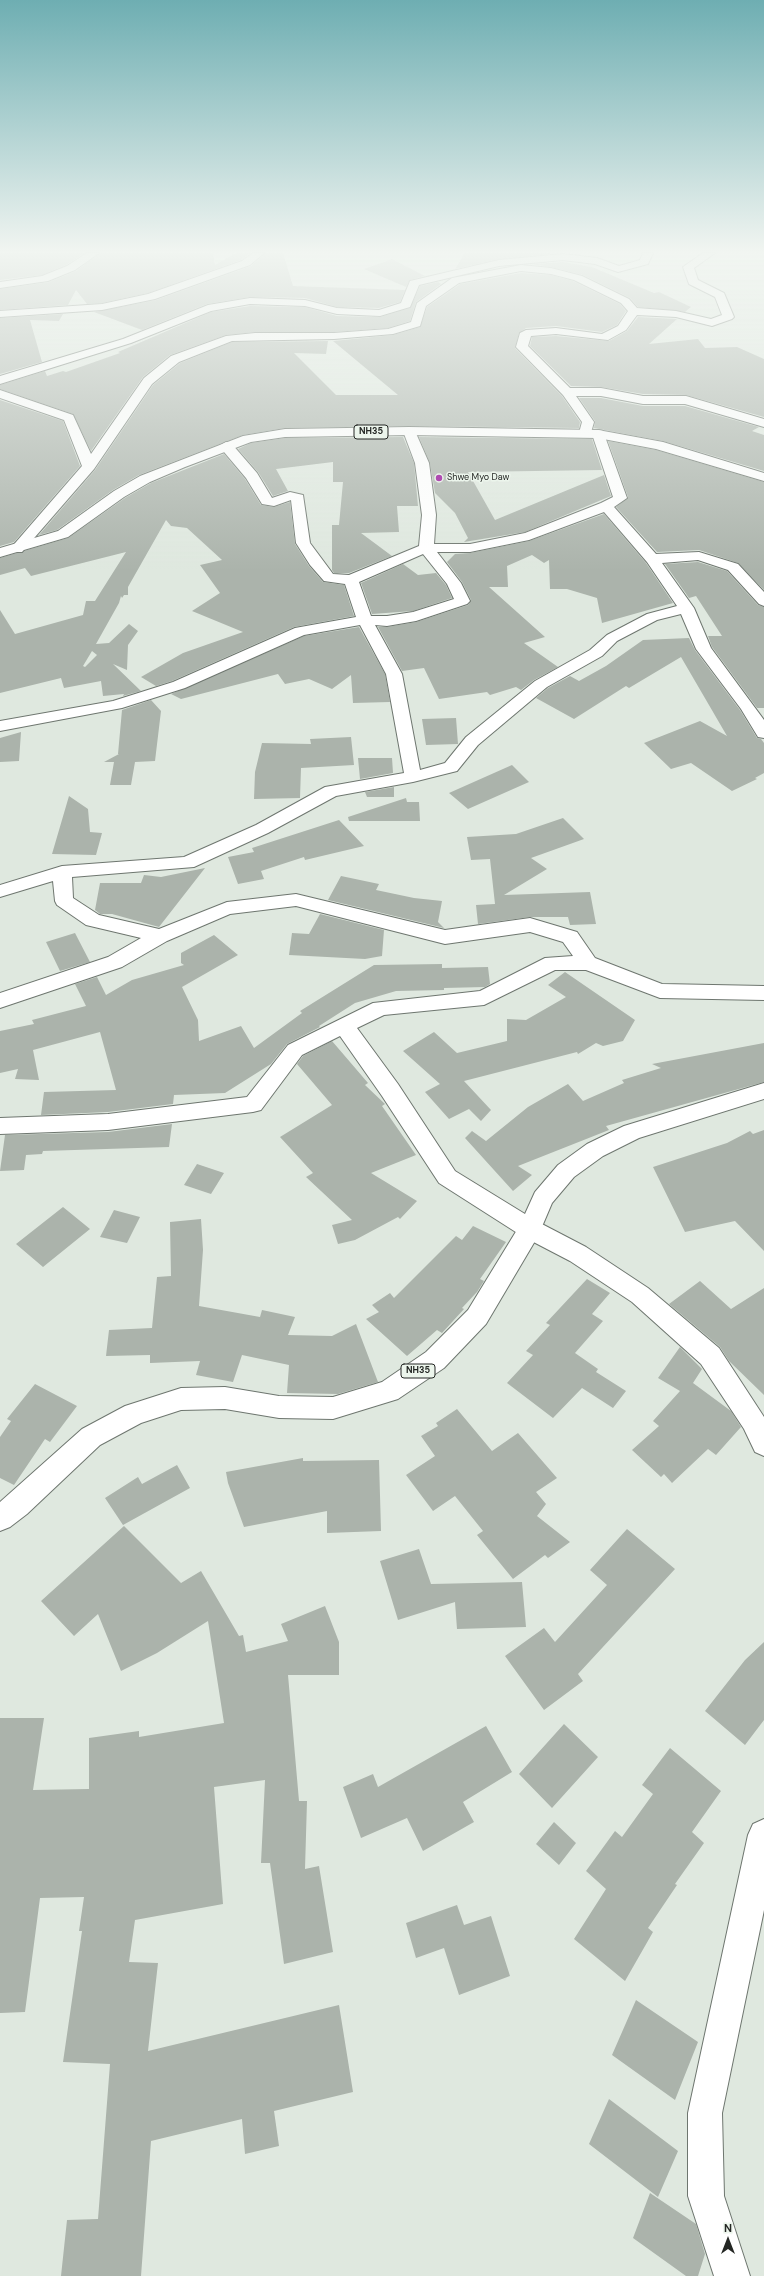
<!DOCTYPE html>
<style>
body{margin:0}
#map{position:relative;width:764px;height:2276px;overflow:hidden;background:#dfe8df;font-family:"DM Sans",sans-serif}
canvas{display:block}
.north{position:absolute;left:708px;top:2220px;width:40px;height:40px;-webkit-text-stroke:3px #ecf5ec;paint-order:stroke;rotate:0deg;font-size:11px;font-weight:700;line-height:16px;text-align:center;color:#242724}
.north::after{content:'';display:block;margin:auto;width:14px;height:18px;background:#242724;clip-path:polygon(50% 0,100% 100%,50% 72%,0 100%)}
</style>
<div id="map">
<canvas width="764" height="2276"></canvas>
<div class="north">N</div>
</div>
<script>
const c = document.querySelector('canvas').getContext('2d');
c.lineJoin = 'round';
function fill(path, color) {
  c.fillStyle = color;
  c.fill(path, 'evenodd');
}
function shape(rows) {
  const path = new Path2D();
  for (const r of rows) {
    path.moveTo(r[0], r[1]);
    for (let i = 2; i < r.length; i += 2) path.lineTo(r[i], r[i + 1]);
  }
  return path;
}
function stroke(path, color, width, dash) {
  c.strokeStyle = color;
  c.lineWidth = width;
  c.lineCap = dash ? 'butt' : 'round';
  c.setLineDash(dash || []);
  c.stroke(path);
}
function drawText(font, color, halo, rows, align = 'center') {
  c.font = font + ' "DM Sans",sans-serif';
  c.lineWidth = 3;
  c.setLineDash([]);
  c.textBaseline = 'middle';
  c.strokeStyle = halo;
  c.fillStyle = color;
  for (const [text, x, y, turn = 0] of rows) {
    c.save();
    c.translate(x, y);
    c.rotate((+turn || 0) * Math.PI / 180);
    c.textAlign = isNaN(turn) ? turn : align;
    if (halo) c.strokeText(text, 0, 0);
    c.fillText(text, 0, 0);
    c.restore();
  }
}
const building = shape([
 [0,253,85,253,66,265,42,275,0,280],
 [100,253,213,253,215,265,236,253,251,253,241,260,148,293,102,303,87,304,76,290,68,305,0,310,0,289,49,282,76,271],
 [265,253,283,253,293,286,405,290,400,302,379,308,337,307,305,298,250,297,207,304,142,330,94,312,156,300,251,266],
 [465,253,548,253,550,254,499,259,455,269],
 [392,259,425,276,410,280,406,287,364,269],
 [563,262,592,267,654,293,659,292,691,307,685,312,638,307,630,298,583,275,551,267,531,264],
 [521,273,551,275,573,281,620,304,626,311,617,325,602,332,556,326,526,328,519,333,515,348,562,396,580,422,579,428,409,426,285,428,243,435,139,475,113,490,57,530,39,535,95,470,153,385,180,363,232,342,328,341,326,354,294,353,336,395,398,395,333,341,393,335,420,327,427,307,460,284],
 [438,282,441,284,416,302,410,321,388,328,334,332,255,332,226,335,170,355,143,377,91,451,73,414,0,389,0,385,45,371,47,376,63,371,66,372,120,353,118,352,211,312,250,306,305,307,337,316,380,317,410,308,420,286],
 [63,314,59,321,30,320,42,362,0,374,0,318],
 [638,317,677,319,649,344,698,339,705,348,737,347,764,359,764,417,686,395,643,394,601,387,571,386,530,346,532,337,556,336,609,341,627,331],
 [579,398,601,398,643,406,685,406,759,427,752,431,764,435,764,471,663,441,594,428,595,421],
 [0,400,63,421,80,466,14,542,0,546],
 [403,437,414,463,418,506,397,506,399,532,361,533,392,556,349,573,334,573,332,570,332,525,339,525,343,482,333,482,333,462,276,469,288,491,273,496,258,472,238,449,251,443,285,438],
 [419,437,592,439,602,470,468,472,495,520,604,475,611,496,525,532,464,542,468,538,455,513,435,493,430,463],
 [608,441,656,450,764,482,764,590,738,563,699,550,657,552,616,507,628,497],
 [224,454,245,479,261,505,274,507,290,502,295,544,309,566,323,582,344,585,354,616,294,627,172,681,156,686,141,677,183,653,243,632,192,611,220,593,200,565,222,560,187,528,171,526,166,520,128,587,128,595,124,595,122,598,121,596,119,603,96,644,109,643,129,624,138,631,128,645,127,670,113,664,141,691,123,696,124,694,103,696,101,681,64,688,61,678,0,693,0,610,15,634,83,615,86,601,95,601,126,552,31,576,25,568,0,575,0,558,68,538,125,498,151,483],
 [92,651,97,655,85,667,83,666],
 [604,514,646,563,673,603,602,623,597,598,567,589,550,589,549,560,544,563,532,555,507,566,508,587,489,587,545,637,524,643,558,667,534,680,521,690,516,687,490,695,487,692,439,699,424,668,402,671,378,627,387,627,416,622,468,605,471,600,462,582,447,562,455,554,470,553,529,541],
 [698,562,727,571,758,605,764,607,764,708,757,708,712,647,708,636,722,636,696,596,689,598,665,564],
 [403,564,418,575,436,573,446,585,452,598,413,611,372,614,361,583],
 [359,627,385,674,390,702,353,703,351,675,332,689,309,679,285,684,278,674,181,699,171,694,304,636],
 [689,638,695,650,740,710,757,738,761,739,764,743,764,773,755,778,757,779,732,791,691,763,671,769,644,743,700,721,727,736,681,657,629,688,626,686,574,719,536,698,548,688,570,676,579,681,606,666,643,640],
 [151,700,161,711,155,761,135,762,131,785,110,785,114,762,104,762,119,754,118,754,122,710],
 [456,718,458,744,426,745,422,719],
 [21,732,19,761,0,762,0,738],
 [351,737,354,765,301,768,300,798,254,799,255,772,262,743,311,744,310,739],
 [358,758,392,758,393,773,360,779],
 [512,765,529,782,468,809,449,793],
 [394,787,394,797,367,797,365,792],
 [69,796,88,809,90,832,102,833,96,855,52,854],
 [406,798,407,802,419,802,420,821,349,821,348,817],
 [563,818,584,839,531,858,547,869,504,895,590,892,596,924,570,925,568,917,530,917,478,924,476,905,495,904,490,859,471,860,467,837,516,834],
 [339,820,364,846,305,860,304,857,261,871,264,879,238,884,228,857,254,852,252,848],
 [205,868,159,927,112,914,100,914,95,910,100,883,141,883,144,875,161,877],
 [341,876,379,884,376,890,414,898,442,901,438,922,444,928,328,900],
 [320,914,384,930,382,956,365,959,289,955,292,933,309,934],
 [75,933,90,962,60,971,46,942],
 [214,935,238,955,182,987,198,1020,199,1041,241,1026,254,1048,302,1013,300,1011,374,965,442,964,442,968,488,967,490,984,485,987,444,988,444,990,396,991,355,1003,319,1026,320,1027,287,1044,271,1064,225,1093,174,1095,173,1104,108,1112,41,1115,44,1092,116,1090,100,1032,33,1050,39,1080,15,1079,18,1069,0,1073,0,1031,34,1024,32,1020,86,1006,75,984,97,977,106,995,132,980,184,965,181,963,181,953],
 [565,972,635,1020,623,1041,603,1046,596,1043,578,1054,577,1052,464,1081,491,1110,481,1121,469,1109,449,1119,425,1092,440,1084,403,1051,434,1032,457,1053,507,1041,507,1019,526,1020,566,997,548,985],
 [332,1041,368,1083,365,1085,385,1104,382,1106,416,1155,371,1173,417,1201,400,1219,398,1217,355,1240,338,1244,332,1225,352,1220,306,1177,313,1173,280,1137,332,1105,297,1064,303,1056],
 [764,1043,764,1082,606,1126,609,1130,518,1166,532,1175,513,1191,465,1138,472,1131,486,1141,528,1107,568,1084,583,1101,624,1083,622,1080,661,1068,652,1064],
 [172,1124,169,1147,43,1151,42,1154,26,1155,24,1170,0,1171,5,1135,108,1132],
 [764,1130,764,1251,735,1221,685,1232,653,1167,727,1143,750,1131,753,1134],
 [197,1164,224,1173,211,1194,184,1185],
 [63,1207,90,1229,43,1267,16,1244],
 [114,1210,140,1217,127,1243,100,1237],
 [201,1219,203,1250,199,1306,260,1317,262,1310,295,1317,288,1335,332,1336,356,1324,378,1382,338,1394,287,1393,289,1365,242,1355,233,1382,196,1375,200,1361,150,1363,150,1355,106,1356,109,1330,152,1328,157,1277,171,1276,170,1222],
 [473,1226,506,1242,480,1279,484,1281,477,1292,462,1308,464,1309,442,1333,437,1330,407,1356,366,1319,379,1312,372,1305,390,1293,394,1298,456,1236,462,1240],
 [587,1279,610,1293,592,1314,603,1321,575,1353,598,1369,596,1372,626,1391,613,1408,582,1388,553,1418,507,1383,533,1355,526,1351,550,1325,546,1323],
 [700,1281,731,1309,764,1288,764,1395,729,1361,720,1347,669,1304],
 [680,1347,702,1369,693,1383,731,1411,741,1427,716,1455,708,1449,672,1483,664,1474,661,1477,632,1450,659,1426,653,1421,680,1391,658,1378],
 [35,1384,77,1406,50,1442,45,1439,14,1485,0,1478,0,1437,11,1421,7,1419],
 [457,1409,492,1451,518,1433,557,1478,536,1492,546,1504,537,1516,570,1542,548,1558,545,1555,513,1579,477,1535,483,1531,455,1496,433,1511,406,1475,435,1456,421,1436,438,1426,436,1423],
 [303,1458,303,1461,379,1460,381,1531,327,1533,327,1511,244,1527,228,1483,226,1472],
 [177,1465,190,1488,123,1525,105,1498,138,1477,142,1484],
 [124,1526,181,1583,201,1571,239,1636,243,1635,246,1652,288,1641,281,1624,325,1606,339,1642,339,1675,288,1675,299,1801,307,1801,305,1869,319,1866,333,1952,284,1964,270,1863,261,1863,265,1780,214,1787,223,1904,135,1920,129,1962,158,1963,148,2051,339,2005,353,2092,274,2111,279,2146,245,2154,242,2119,151,2141,141,2276,61,2276,67,2220,98,2219,110,2064,63,2062,82,1931,79,1931,84,1897,40,1898,25,2012,0,2013,0,1718,44,1718,33,1790,89,1789,89,1738,139,1731,139,1737,224,1723,208,1621,157,1653,121,1671,98,1614,74,1636,41,1601],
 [627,1529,675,1569,578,1674,583,1681,544,1710,505,1656,544,1628,555,1642,607,1585,590,1570],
 [419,1549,431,1584,522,1582,526,1627,457,1629,455,1602,398,1620,380,1561],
 [764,1642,764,1720,745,1745,705,1711,745,1660],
 [564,1724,598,1757,552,1808,519,1774],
 [486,1726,512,1772,463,1802,474,1822,423,1851,407,1818,361,1838,343,1787,373,1774,378,1787],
 [670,1748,721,1791,692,1832,704,1843,675,1884,677,1885,648,1928,653,1932,625,1981,574,1939,606,1889,586,1871,615,1831,622,1837,653,1794,642,1785],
 [554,1822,576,1843,559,1865,536,1844],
 [457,1905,464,1925,491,1916,510,1976,459,1995,444,1948,416,1958,406,1923],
 [636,2000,698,2042,675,2100,612,2055],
 [609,2099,678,2151,658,2197,589,2144],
 [650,2193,696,2224,705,2254,698,2276,686,2276,633,2238]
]);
const street = shape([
 [87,253,99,253,75,270,48,281,0,288,0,282,42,276,67,266,87,253],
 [253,253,264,253,250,265,155,299,102,310,0,317,0,311,102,304,148,294,242,261,253,253],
 [703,253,715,253,694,268,698,280,724,293,734,317,732,319,712,326,676,317,637,315,626,330,608,340,556,334,531,336,528,346,570,388,601,388,643,396,686,396,764,419,764,427,685,404,643,404,601,396,576,396,594,422,590,436,580,436,579,433,582,422,563,395,516,347,520,333,526,330,556,328,602,334,618,326,628,311,621,303,574,280,551,274,521,271,459,283,426,306,420,326,393,334,334,339,232,341,179,362,152,384,94,469,22,552,12,552,10,549,82,466,64,420,0,398,0,390,73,415,91,454,144,378,171,356,226,336,255,333,334,333,388,329,411,322,417,303,452,278,521,265,551,268,582,276,629,299,637,308,676,311,711,319,722,315,715,297,689,284,683,267,703,253],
 [409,427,415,431,429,463,436,515,434,544,470,544,525,533,601,503,613,497,592,434,598,430,603,431,627,498,614,507,656,554,699,552,738,564,764,592,764,606,759,604,728,570,698,560,662,563,694,608,711,648,764,720,764,738,758,737,741,709,696,649,681,614,657,620,617,641,602,656,547,687,478,745,457,771,413,782,336,796,268,833,194,867,72,877,73,898,99,915,159,929,227,902,296,894,445,930,530,918,577,932,595,958,662,984,764,986,764,1000,660,998,586,970,555,970,484,1005,384,1015,357,1028,398,1084,455,1171,538,1222,586,1247,648,1288,719,1348,764,1417,764,1456,755,1452,744,1429,701,1364,632,1302,570,1261,522,1236,439,1183,382,1096,340,1036,302,1055,261,1110,253,1112,108,1130,0,1134,0,1118,108,1114,247,1097,288,1045,373,1003,480,991,545,958,573,956,563,942,530,932,445,944,296,906,230,914,167,941,122,967,0,1008,0,993,108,957,141,938,86,925,57,905,55,901,53,881,0,897,0,885,62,866,184,857,256,825,325,787,404,773,386,674,360,625,304,635,185,688,122,708,0,731,0,721,113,701,173,682,295,628,356,617,345,584,324,581,310,565,296,543,291,500,274,506,262,504,246,478,219,446,226,442,231,443,257,473,272,498,290,492,303,495,310,543,333,574,349,575,419,546,422,515,415,463,403,431,409,427],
 [604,512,647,562,677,606,647,614,607,635,590,650,535,681,466,737,445,763,420,770,402,674,375,625,387,626,416,621,467,604,470,601,461,583,437,552,470,552,529,540,604,512],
 [423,554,447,584,454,599,413,612,387,616,371,616,359,582,423,554],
 [764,1819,764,1910,722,2113,724,2196,750,2276,714,2276,688,2196,688,2113,748,1835,753,1824,764,1819]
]);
const secondary = shape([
 [643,253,653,253,648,264,618,272,595,264,563,260,499,266,419,285,410,307,380,316,337,314,305,306,250,304,211,311,131,343,0,384,0,376,123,339,208,305,250,298,305,300,337,308,379,310,401,303,410,281,499,260,563,254,597,258,619,266,640,260,643,253]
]);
const highway = shape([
 [409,427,598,430,663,442,764,473,764,481,656,449,598,438,409,435,285,437,251,442,185,467,150,482,124,497,68,537,0,557,0,548,58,531,114,491,140,476,243,436,285,429,409,427],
 [764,1083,764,1099,639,1138,603,1156,574,1177,552,1203,538,1236,486,1324,444,1368,398,1399,333,1419,279,1418,225,1409,181,1410,141,1423,100,1445,27,1514,10,1527,0,1531,0,1502,82,1429,125,1406,181,1388,225,1387,279,1396,333,1397,382,1382,426,1352,468,1310,520,1225,535,1192,558,1165,587,1144,624,1126,764,1083]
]);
const markers = [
 [439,478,4,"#af4bb1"]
];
const shields = [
 [371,432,34],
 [418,1371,34]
];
const shieldNames = [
 ["NH35",371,432],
 ["NH35",418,1371]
];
const farPoinames = [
 ["Shwe Myo Daw",447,478]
];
fill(building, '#abb3ab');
stroke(street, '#6e766f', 2);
stroke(secondary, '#6e766f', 2);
stroke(highway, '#6e766f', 2);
fill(street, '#fff');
fill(secondary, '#fff');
fill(highway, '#fff');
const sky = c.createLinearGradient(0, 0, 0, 571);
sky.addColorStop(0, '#6eaeb2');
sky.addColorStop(0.44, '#f1f5f1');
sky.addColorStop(1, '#f1f5f100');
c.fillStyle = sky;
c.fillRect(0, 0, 764, 571);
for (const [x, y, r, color] of markers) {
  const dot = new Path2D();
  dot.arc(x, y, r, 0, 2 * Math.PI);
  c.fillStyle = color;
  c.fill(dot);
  stroke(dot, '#ecf5ec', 1.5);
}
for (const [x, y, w] of shields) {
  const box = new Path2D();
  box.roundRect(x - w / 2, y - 7, w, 14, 3);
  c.fillStyle = '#ecf5ec';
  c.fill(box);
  stroke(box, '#242724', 1);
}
drawText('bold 9px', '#242724', null, shieldNames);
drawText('9px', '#242724', '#ecf5ec', farPoinames, 'left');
</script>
